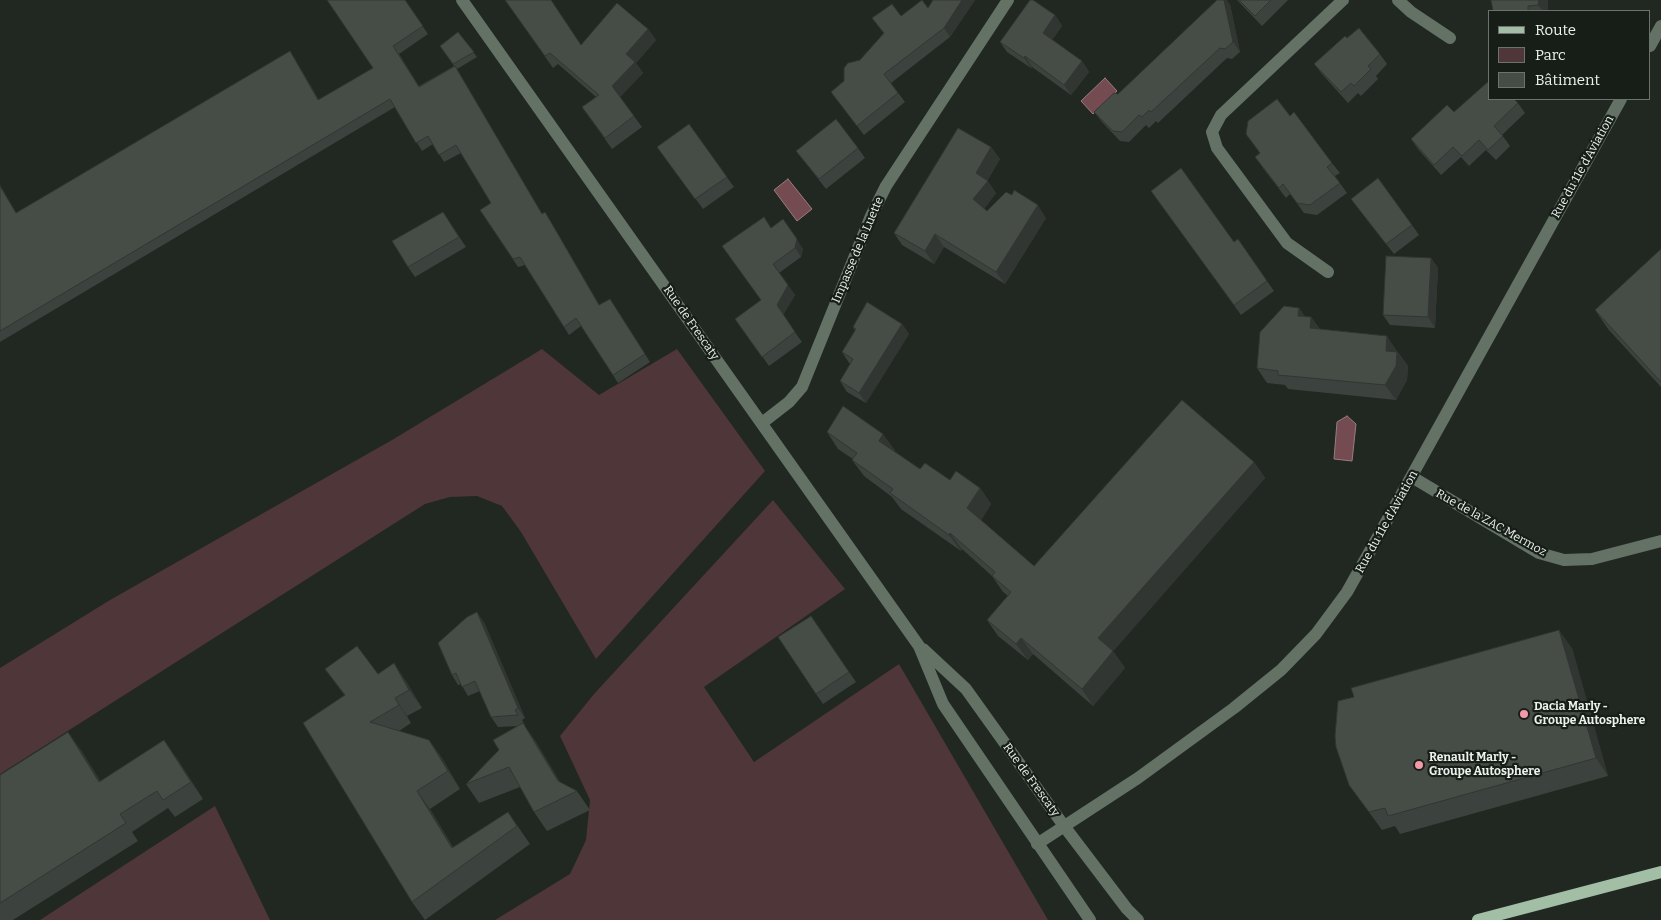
<!DOCTYPE html>
<meta charset="utf-8">
<style>
body{margin:0}
#map{position:relative;width:1661px;height:920px;overflow:hidden;background:#212721;font-family:Bitter,serif}
canvas{display:block}
.legend{position:absolute;left:1488px;top:10px;width:162px;height:90px;box-sizing:border-box;background:#171e18;border:1px solid #6c726d;margin:0;padding:6px 9px;list-style:none;font-size:15px;color:#ecf1ed}
.legend li{display:flex;align-items:center;gap:10px;height:25px}
.legend b{width:25px;border:1px solid #6c726d}
</style>
<div id="map">
<canvas width="1661" height="920"></canvas>
<ul class="legend">
<li><b style="height:6px;background:#a2bea4"></b>Route</li>
<li><b style="height:14px;background:#4e3639"></b>Parc</li>
<li><b style="height:14px;background:#464d47"></b>Bâtiment</li>
</ul>
</div>
<script>
const c = document.querySelector('canvas').getContext('2d');
c.lineJoin = 'round';
function fill(path, color) {
  c.fillStyle = color;
  c.fill(path, 'evenodd');
}
function shape(rows) {
  const path = new Path2D();
  for (const r of rows) {
    path.moveTo(r[0], r[1]);
    for (let i = 2; i < r.length; i += 2) path.lineTo(r[i], r[i + 1]);
  }
  return path;
}
function stroke(path, color, width, dash) {
  c.strokeStyle = color;
  c.lineWidth = width;
  c.lineCap = dash ? 'butt' : 'round';
  c.setLineDash(dash || []);
  c.stroke(path);
}
function drawText(font, color, halo, rows, align = 'center') {
  c.font = font + ' Bitter,serif';
  c.lineWidth = 4.5;
  c.setLineDash([]);
  c.textBaseline = 'middle';
  c.strokeStyle = halo;
  c.fillStyle = color;
  for (const [text, x, y, turn = 0] of rows) {
    c.save();
    c.translate(x, y);
    c.rotate((+turn || 0) * Math.PI / 180);
    c.textAlign = isNaN(turn) ? turn : align;
    if (halo) c.strokeText(text, 0, 0);
    c.fillText(text, 0, 0);
    c.restore();
  }
}
const green = shape([
 [542,349,599,395,677,349,765,471,596,659,521,532,502,506,477,496,450,497,425,504,0,774,0,668,110,600,392,440],
 [773,500,845,589,704,687,754,762,899,664,1048,920,495,920,570,874,586,840,590,800,560,736,594,694],
 [215,806,270,920,40,920]
]);
const water = shape([
 [1105,78,1117,91,1093,114,1081,101,1105,78],
 [788,179,812,209,797,221,774,190,788,179],
 [1347,416,1356,424,1352,461,1334,459,1337,422,1347,416]
]);
const minor = shape([
 [462,0,919,646,943,704,1090,920],
 [1398,0,1411,12,1450,38],
 [1650,46,1661,26],
 [1328,272,1287,243,1217,148,1212,132,1221,115,1343,0],
 [762,423,789,402,802,387,871,216,886,186,1008,0],
 [1412,477,1539,553,1564,560,1592,559,1661,541],
 [923,649,966,689,1064,826,1127,909,1138,920],
 [1037,844,1138,778,1234,708,1281,670,1316,634,1347,592,1370,551,1621,99]
]);
const major = shape([
 [1478,920,1661,872]
]);
const wall = shape([
 [405,0,428,34,399,54,419,86,454,66,440,46,458,32,477,57,457,69,456,68,542,214,545,212,550,220,599,305,610,299,650,362,618,383,581,326,569,335,525,265,518,267,480,210,491,203,461,153,444,162,433,144,422,151,395,107,0,342,0,185,16,213,290,51,295,59,319,100,373,68],
 [505,0,581,45,648,29,656,40,636,63,643,73,620,97,642,127,612,149,582,107,596,97,558,64,553,68],
 [933,0,975,0,950,37,891,83,905,102,864,135,831,92,844,81,860,60,884,34,872,18,901,16,928,8],
 [1237,0,1288,0,1262,26],
 [1548,0,1548,11,1493,11],
 [1230,4,1240,52,1232,59,1227,58,1158,123,1156,121,1149,128,1146,125,1129,142,1120,141,1102,122,1094,112,1118,94],
 [1055,15,1062,26,1052,40,1082,61,1089,72,1071,95,1032,67,1031,68,1007,52,1000,42],
 [1347,38,1380,54,1387,64,1376,76,1378,79,1361,96,1358,93,1348,103,1322,74,1314,64],
 [1518,103,1525,113,1502,135,1510,146,1496,160,1486,150,1469,166,1461,157,1441,175,1418,149,1411,139,1454,112],
 [1290,116,1332,163,1340,173,1335,176,1347,193,1317,215,1304,213,1290,194,1286,198,1262,167,1260,153,1246,134],
 [689,124,734,187,703,209,657,147],
 [991,147,1000,159,987,181,996,193,984,209,987,211,1046,218,1005,284,944,247,934,264,902,245,894,233],
 [858,148,865,158,826,189,796,151],
 [1151,191,1234,242,1238,239,1274,291,1241,315],
 [1351,199,1412,225,1419,235,1394,254],
 [443,212,466,247,415,277,408,267],
 [771,228,803,249,801,257,779,273,795,295,783,315,802,342,769,366,735,319,761,300],
 [1661,249,1661,387,1608,329,1595,310],
 [1431,258,1438,268,1435,328,1390,325,1383,315],
 [1299,308,1305,317,1311,317,1320,329,1397,351,1408,366,1407,380,1396,400,1288,389,1285,385,1267,383,1257,368],
 [902,324,909,334,866,403,847,392,840,381,851,364,849,363,842,352,855,331,853,327],
 [827,432,895,450,894,451,920,469,950,480,980,488,991,504,981,520,1034,566,1254,462,1265,478,1113,651,1125,668,1093,706,1033,654,1028,660,998,636,987,620,1008,596,1003,592,992,576,962,549,961,551,901,509,892,497,864,476,852,460,853,459,838,449],
 [811,616,856,682,823,704,816,694],
 [484,622,525,718,522,720,525,725,524,725,536,742,560,782,577,791,590,810,547,831,534,812,520,787,479,803,466,784,499,750,519,726,498,727,491,717,480,691,468,696,461,684,458,685,452,675],
 [1572,648,1608,776,1400,834,1395,826,1382,830,1349,785],
 [325,669,406,681,422,708,407,716,411,723,399,731,429,740,442,758,460,789,430,809,453,847,508,812,530,844,425,920,412,902,345,696],
 [81,750,100,781,176,757,203,799,175,817,168,808,132,832,138,841,13,920,0,920,0,775]
]);
const shadedWall = shape([
 [962,0,975,0,950,37,944,28],
 [1224,0,1227,0,1230,4,1240,52,1233,42],
 [1539,0,1548,0,1548,11,1543,11,1538,5],
 [1055,15,1062,26,1050,43,1043,33],
 [648,29,656,40,636,63,643,73,619,98,612,86,626,54],
 [290,51,295,59,323,108,318,100],
 [1025,56,1032,67,1031,68,1024,58],
 [1082,61,1089,72,1071,95,1064,85],
 [455,66,460,74,547,222,542,214],
 [991,147,1000,159,986,183,988,181,996,193,982,212,973,199,976,173],
 [1038,205,1046,218,1005,284,996,272],
 [545,212,550,220,604,313,599,305],
 [935,234,944,247,934,264,925,251],
 [797,239,803,249,801,257,795,248],
 [1431,258,1438,268,1435,328,1428,317],
 [773,264,795,295,783,315,802,342,777,305],
 [1299,308,1309,322,1298,316],
 [1311,317,1322,332,1310,328],
 [902,324,909,334,866,403,859,393],
 [1387,336,1397,351,1396,366,1386,351],
 [1397,352,1408,366,1407,380,1396,400,1385,385],
 [883,434,895,450,890,457,879,441],
 [1254,462,1265,478,1110,655,1098,638],
 [980,488,991,504,979,524,967,508],
 [950,533,962,549,961,551,949,535],
 [477,612,484,622,525,718,518,708],
 [1559,630,1572,648,1608,776,1596,758],
 [1021,638,1033,654,1028,660,1016,644],
 [1113,651,1125,668,1093,706,1082,689],
 [394,663,406,681,422,708,409,690],
 [395,698,407,716,411,723,399,705],
 [523,723,536,742,568,795,558,781],
 [68,732,81,750,112,799,99,782],
 [164,740,176,757,203,799,191,782],
 [429,740,442,758,460,789,448,771],
 [417,791,430,809,464,866,452,848]
]);
const building = shape([
 [327,0,405,0,423,26,393,46,419,87,455,66,542,214,545,212,599,305,610,299,645,354,613,375,576,318,564,327,520,257,513,259,480,210,491,203,456,145,439,155,428,136,416,143,390,99,0,331,0,186,16,213,290,51,318,100,373,68,327,0],
 [505,0,551,0,581,45,617,3,648,29,626,54,635,62,612,86,634,116,605,138,582,107,599,95,550,53,545,56,505,0],
 [922,0,928,8,933,0,962,0,944,28,884,74,898,93,857,126,831,92,844,81,844,68,848,63,860,60,884,33,872,18,892,4,901,16,922,0],
 [1030,0,1033,0,1055,15,1043,33,1082,61,1064,85,1025,56,1024,58,1000,42,1030,0],
 [1217,0,1224,0,1233,42,1225,49,1220,48,1151,112,1149,110,1142,117,1139,115,1122,132,1113,131,1094,112,1114,93,1118,94,1217,0],
 [1239,0,1271,0,1255,16,1239,0],
 [1491,0,1539,0,1538,5,1528,6,1528,11,1493,11,1491,0],
 [1359,28,1380,54,1368,66,1371,69,1354,86,1351,83,1341,92,1314,64,1345,36,1347,38,1359,28],
 [458,32,474,52,453,64,440,46,458,32],
 [1490,80,1490,99,1514,99,1518,103,1494,126,1503,136,1488,150,1479,140,1462,156,1453,147,1434,165,1411,139,1447,105,1454,112,1490,80],
 [1277,99,1290,116,1294,112,1332,163,1327,167,1340,183,1310,205,1297,203,1283,184,1279,188,1255,157,1260,153,1246,134,1248,121,1277,99],
 [836,119,858,148,819,179,796,151,836,119],
 [689,124,727,177,695,199,657,147,689,124],
 [958,128,991,147,976,173,988,181,973,199,987,211,1006,192,1012,195,1014,190,1038,205,996,272,935,234,925,251,894,233,958,128],
 [1181,168,1234,242,1238,239,1267,281,1234,305,1151,191,1181,168],
 [1378,178,1412,225,1386,244,1351,199,1378,178],
 [443,212,459,237,408,267,392,241,443,212],
 [764,217,771,228,783,219,797,239,795,248,773,264,788,285,777,305,795,332,762,357,735,319,761,300,722,246,764,217],
 [1661,249,1661,382,1595,310,1661,249],
 [1386,256,1431,258,1428,317,1383,315,1386,256],
 [867,302,902,324,859,393,840,381,853,359,842,352,856,329,853,327,867,302],
 [1284,306,1299,308,1298,316,1311,317,1310,328,1387,336,1386,351,1397,352,1396,366,1385,385,1278,375,1278,371,1257,368,1260,332,1284,306],
 [1182,400,1254,462,1098,638,1113,651,1082,689,1021,638,1016,644,987,620,1011,592,992,576,995,572,950,533,949,535,890,493,893,489,852,460,857,453,827,432,843,406,883,434,879,441,920,469,925,463,950,480,956,471,980,488,967,508,1034,566,1182,400],
 [477,612,518,708,515,710,518,715,491,717,475,681,462,687,456,673,452,675,438,643,467,617,477,612],
 [811,616,849,672,816,694,778,637,811,616],
 [1559,630,1596,758,1388,816,1385,808,1369,812,1349,785,1336,747,1335,736,1338,701,1354,697,1351,688,1559,630],
 [357,646,378,674,394,663,409,690,395,698,399,705,370,722,429,740,448,771,417,791,452,848,508,812,517,826,412,902,303,723,345,695,325,669,357,646],
 [523,723,558,781,577,791,534,812,509,767,466,784,499,750,493,740,523,723],
 [68,732,99,782,164,740,191,782,163,800,157,791,120,814,126,823,0,903,0,775,68,732]
]);
const markers = [
 [1524,714,5,"#f49aa7"],
 [1419,765,5,"#f49aa7"]
];
const streetNames = [
 ["Rue du 11e d'Aviation",1583,167,-61],
 ["Impasse de la Luette",858,250,-67],
 ["Rue de Frescaty",691,323,55],
 ["Rue du 11e d'Aviation",1387,522,-61],
 ["Rue de la ZAC Mermoz",1491,523,29],
 ["Rue de Frescaty",1031,780,54]
];
const poiNames = [
 ["Dacia Marly -",1534,707],
 ["Groupe Autosphere",1534,721],
 ["Renault Marly -",1429,758],
 ["Groupe Autosphere",1429,772]
];
fill(green, '#4e3639');
fill(water, '#744b51');
stroke(water, '#987d80', 1);
stroke(minor, '#647165', 12);
stroke(major, '#a2bea4', 12);
fill(wall, '#3c423d');
fill(shadedWall, '#313632');
fill(building, '#464d47');
stroke(building, '#313632', 1);
for (const [x, y, r, color] of markers) {
  const dot = new Path2D();
  dot.arc(x, y, r, 0, 2 * Math.PI);
  c.fillStyle = color;
  c.fill(dot);
  stroke(dot, '#171e18', 2);
}
drawText('12px', '#ecf1ed', '#171e18', streetNames);
drawText('bold 12px', '#ecf1ed', '#171e18', poiNames, 'left');
</script>
